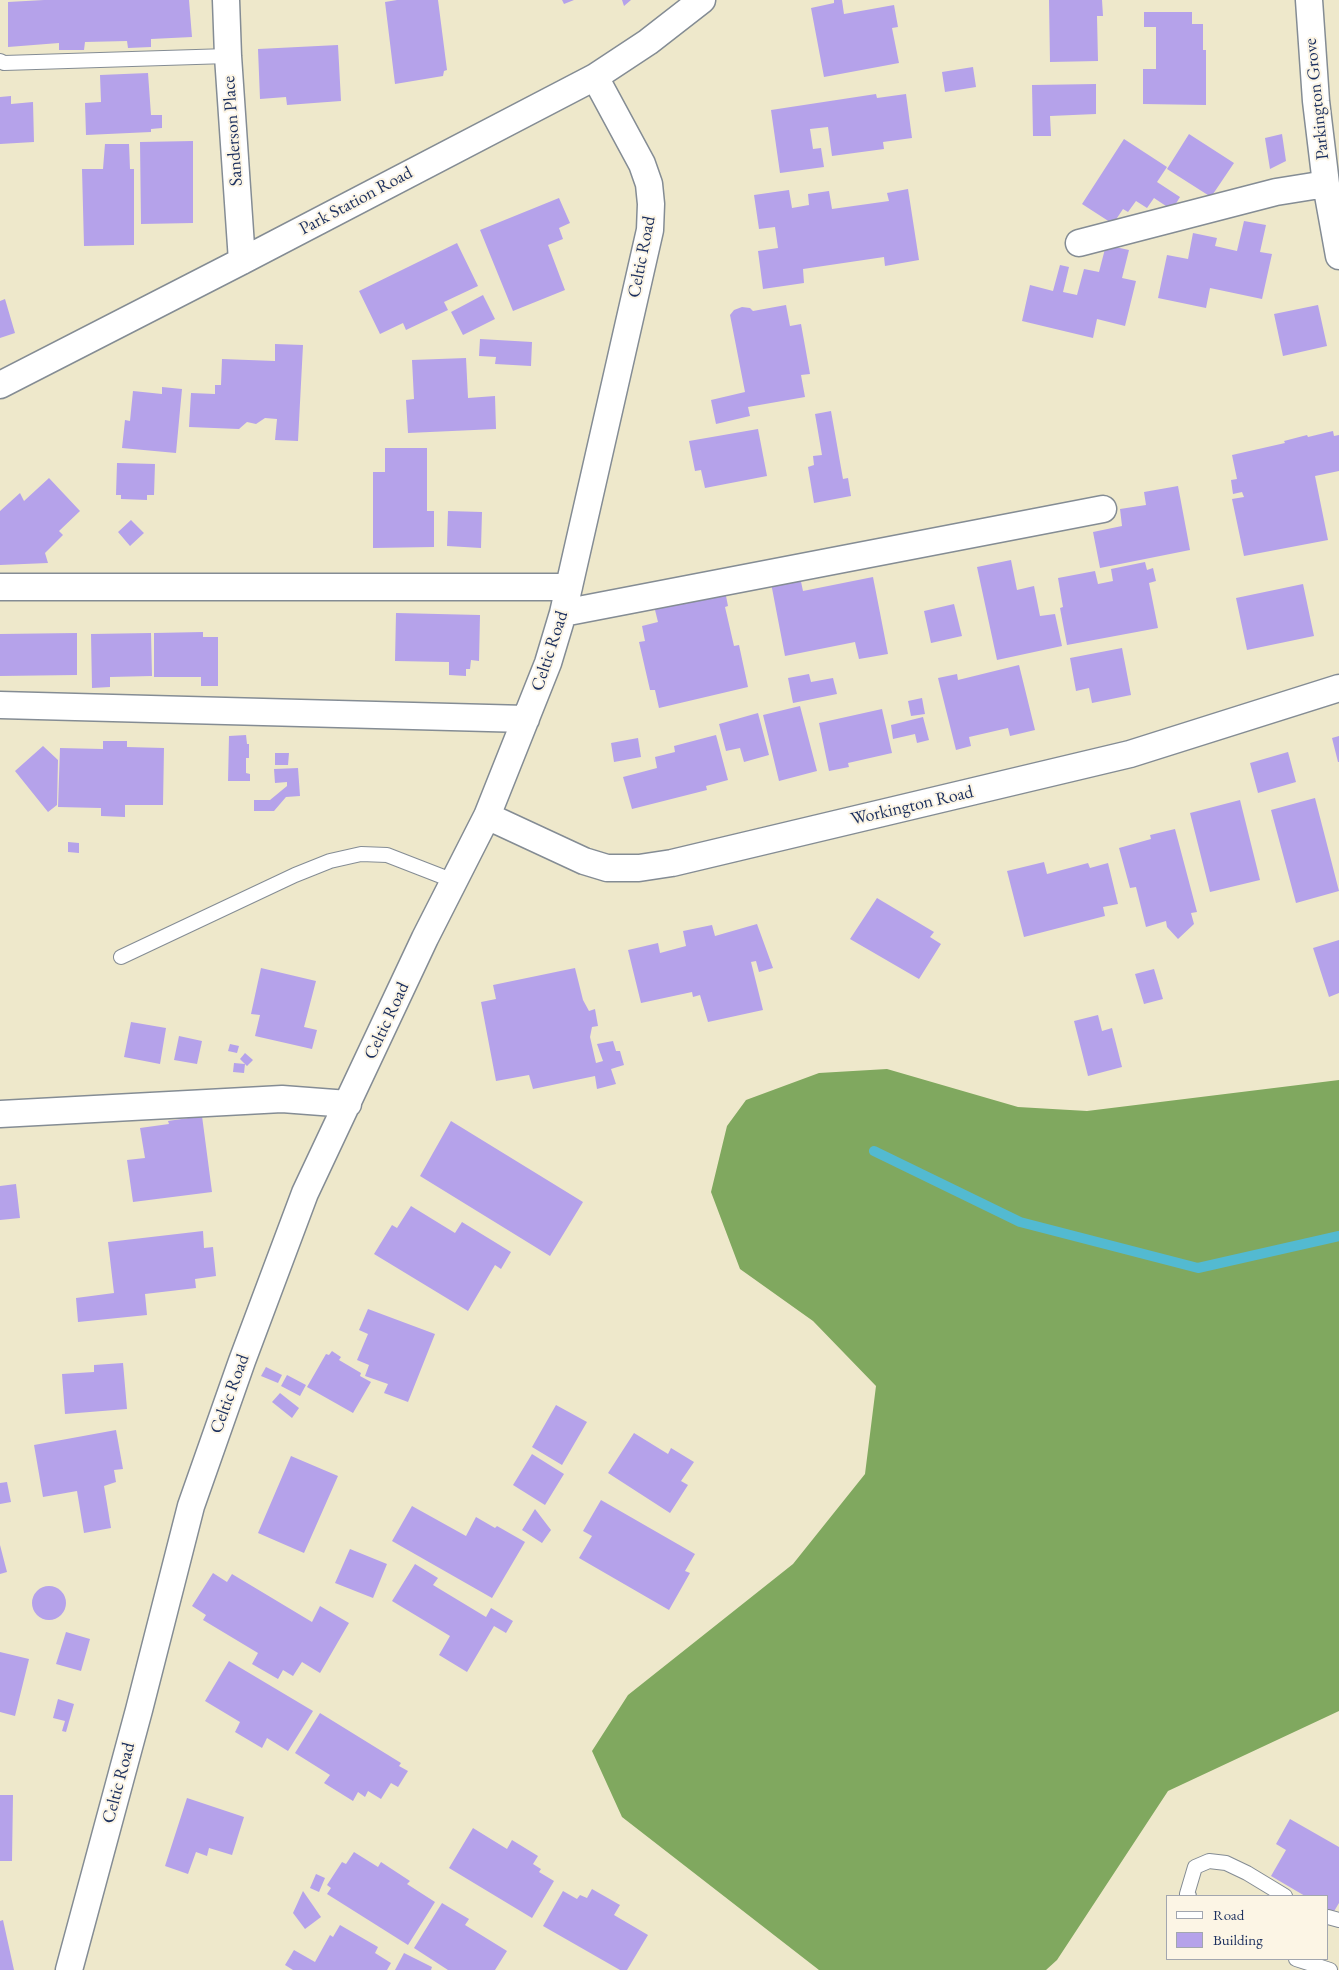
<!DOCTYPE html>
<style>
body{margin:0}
#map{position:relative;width:1339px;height:1970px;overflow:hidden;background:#eee8cb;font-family:"EB Garamond",serif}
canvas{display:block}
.legend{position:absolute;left:1166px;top:1895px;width:162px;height:65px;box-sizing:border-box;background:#fcf5e5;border:1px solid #a2a6af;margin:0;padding:6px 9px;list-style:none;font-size:15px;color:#1b2f5e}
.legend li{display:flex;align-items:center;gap:10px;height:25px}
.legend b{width:25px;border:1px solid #a2a6af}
</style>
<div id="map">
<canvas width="1339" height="1970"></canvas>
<ul class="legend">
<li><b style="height:6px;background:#fff"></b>Road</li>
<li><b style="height:14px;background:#b5a2ea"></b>Building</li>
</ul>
</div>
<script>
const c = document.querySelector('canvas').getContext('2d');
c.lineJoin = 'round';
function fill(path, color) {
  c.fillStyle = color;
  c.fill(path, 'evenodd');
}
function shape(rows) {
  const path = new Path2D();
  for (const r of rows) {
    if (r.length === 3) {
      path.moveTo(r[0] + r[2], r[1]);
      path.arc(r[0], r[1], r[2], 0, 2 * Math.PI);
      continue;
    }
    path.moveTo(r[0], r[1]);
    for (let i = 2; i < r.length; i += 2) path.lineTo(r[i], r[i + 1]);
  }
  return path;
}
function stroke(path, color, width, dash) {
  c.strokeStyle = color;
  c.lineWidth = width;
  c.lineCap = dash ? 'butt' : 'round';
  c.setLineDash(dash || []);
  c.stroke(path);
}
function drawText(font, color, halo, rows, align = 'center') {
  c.font = font + ' "EB Garamond",serif';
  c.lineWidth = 4;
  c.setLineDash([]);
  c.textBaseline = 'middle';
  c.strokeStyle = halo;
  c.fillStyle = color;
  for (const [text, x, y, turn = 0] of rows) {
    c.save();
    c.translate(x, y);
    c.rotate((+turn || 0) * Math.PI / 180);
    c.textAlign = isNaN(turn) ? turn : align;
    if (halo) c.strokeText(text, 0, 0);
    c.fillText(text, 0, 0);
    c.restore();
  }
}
const forest = shape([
 [887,1069,1018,1107,1087,1111,1339,1080,1339,1711,1168,1791,1057,1960,1046,1970,819,1970,622,1817,592,1751,628,1695,793,1564,865,1474,876,1386,813,1321,740,1269,711,1192,727,1126,746,1100,819,1073]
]);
const stream = shape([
 [874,1151,1020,1222,1198,1268,1339,1236]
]);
const building = shape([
 [44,0,189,0,192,37,151,39,151,47,128,48,127,41,85,42,84,50,59,50,59,43,8,47,8,2],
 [397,0,438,0,447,70,444,71,443,76,395,84,385,2],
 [562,0,574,0,564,4],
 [622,0,631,0,624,6],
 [834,0,842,0,844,14,894,5,898,27,892,28,899,63,824,77,811,8,834,3],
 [1049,0,1102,0,1103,16,1097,16,1098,61,1050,62],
 [1144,12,1192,12,1192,24,1203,24,1203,50,1206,50,1206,105,1143,104,1143,69,1156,69,1156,27,1144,27],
 [338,45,341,101,287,105,286,97,260,99,258,49],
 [973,67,976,87,945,92,942,72],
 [148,73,151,115,162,115,162,128,151,129,151,132,86,135,85,103,101,102,100,75],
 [1096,84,1096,114,1050,116,1051,136,1033,136,1032,85],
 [876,94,877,98,906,94,912,138,883,142,884,149,832,156,828,127,810,129,813,149,821,148,824,167,780,173,771,110],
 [11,96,11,104,33,102,34,142,0,144,0,97],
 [1189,134,1234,163,1211,197,1167,169],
 [1282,134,1286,161,1270,169,1265,138],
 [1124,139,1167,167,1157,182,1180,197,1172,210,1154,198,1147,208,1136,201,1128,212,1123,209,1113,224,1082,204],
 [193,141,193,223,141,224,140,142],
 [105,144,129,144,130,169,134,169,134,245,84,246,82,169,103,169],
 [908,189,919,260,885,266,884,257,803,269,804,283,763,289,758,251,778,248,775,227,759,229,754,195,789,190,792,208,809,205,808,194,829,191,832,209,889,201,887,193],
 [559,198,570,223,559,228,563,239,548,245,565,290,513,311,480,230],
 [1244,221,1266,225,1260,252,1272,254,1262,299,1210,288,1206,308,1158,298,1167,255,1188,259,1193,233,1217,238,1215,246,1237,251],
 [457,243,478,286,444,302,448,310,406,330,403,323,380,334,359,291],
 [1106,245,1129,250,1122,278,1136,281,1125,326,1097,319,1093,338,1022,321,1030,285,1053,291,1060,265,1069,267,1063,292,1077,295,1084,269,1099,272],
 [483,295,495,319,463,335,451,312],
 [5,299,15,333,0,338,0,301],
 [786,305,790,326,801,324,810,374,801,375,805,397,748,407,750,416,716,424,711,400,745,392,730,315,734,310,742,307,750,308,753,311],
 [1318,305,1327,346,1283,356,1274,314],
 [480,339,532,342,531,366,495,364,496,357,479,356],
 [275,344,303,345,298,441,275,440,277,419,265,418,256,424,247,422,239,429,189,427,191,393,215,394,215,385,221,385,222,359,275,361],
 [466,358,468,398,495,396,496,429,408,433,406,400,414,399,412,360],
 [162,387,182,389,176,453,122,448,125,420,130,421,133,391,162,394],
 [831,411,843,479,848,478,851,496,814,503,808,467,814,465,813,456,822,455,815,414],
 [758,429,767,476,705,488,701,470,695,471,689,441],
 [1333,431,1334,436,1339,435,1339,471,1315,476,1328,540,1244,556,1232,499,1244,497,1242,492,1233,494,1231,480,1237,479,1232,455,1285,443,1284,441,1307,435,1308,437],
 [385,448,427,448,427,511,434,511,434,547,373,548,373,472,385,472],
 [117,463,155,464,154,495,147,495,147,500,121,499,121,495,116,495],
 [49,478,80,511,59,531,63,535,45,553,48,563,0,565,0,511,20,493,24,501],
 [1178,486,1190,550,1100,568,1093,532,1122,526,1120,509,1146,505,1144,492],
 [448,511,482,512,481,548,447,546],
 [131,520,144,533,130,546,118,532],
 [1011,560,1017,590,1034,586,1040,616,1055,614,1062,646,997,660,977,567],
 [1145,562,1147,570,1153,568,1156,581,1149,583,1158,628,1067,645,1060,608,1063,607,1058,578,1095,571,1098,584,1113,581,1111,569],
 [800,577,803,591,873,577,888,654,859,659,855,642,785,656,771,583],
 [1303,584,1314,636,1247,650,1236,598],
 [725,591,728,606,725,607,734,646,739,645,748,687,659,708,655,690,650,690,639,642,645,641,642,626,658,622,654,606],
 [954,604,962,636,931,643,924,611],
 [396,613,480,615,479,661,471,660,470,669,466,669,466,676,449,675,449,662,395,661],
 [203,632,203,637,218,637,218,686,201,686,201,677,154,677,154,633],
 [77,633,77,675,0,676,0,634],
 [151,633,152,676,110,677,110,687,92,688,91,634],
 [1122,648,1131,695,1092,703,1089,688,1076,691,1070,658],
 [1019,665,1035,730,1010,736,1008,728,969,737,971,746,956,750,938,678,957,674,958,680],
 [809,674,811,682,833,678,837,694,793,703,788,678],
 [922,698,925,714,911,716,908,701],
 [800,706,817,771,779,781,763,715],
 [882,709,892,753,848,763,849,767,829,771,819,723],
 [758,713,769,755,744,762,740,748,726,751,719,724],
 [923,717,929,740,917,743,915,734,893,739,891,725],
 [246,735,247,744,249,744,249,758,246,758,246,773,250,774,250,781,228,781,229,736],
 [716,735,728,780,706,786,707,790,632,809,623,777,657,768,655,757,675,752,674,746],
 [1339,736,1339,762,1338,762,1332,738],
 [638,738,641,757,614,762,611,743],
 [103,741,127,741,127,747,164,748,163,805,125,805,125,817,101,816,101,808,58,807,60,748,103,749],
 [43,746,58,760,57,805,48,812,15,771],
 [1288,752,1296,782,1258,793,1250,763],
 [275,753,289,753,288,765,275,765],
 [298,768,300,796,286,797,274,811,254,811,254,800,270,800,287,786,287,782,275,783,274,769],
 [1315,798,1339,891,1296,903,1271,810],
 [1240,800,1260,880,1210,892,1190,813],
 [1175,829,1197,912,1191,913,1194,924,1178,939,1167,927,1166,921,1146,927,1136,887,1130,888,1119,848,1151,839,1150,835],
 [68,842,79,843,79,853,68,852],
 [1044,862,1047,874,1088,863,1090,868,1108,863,1118,904,1103,907,1105,916,1024,937,1007,871],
 [877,898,934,932,930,937,941,944,919,979,850,939],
 [757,924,773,968,759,972,756,961,751,962,763,1010,708,1022,700,995,693,997,692,992,641,1003,628,950,658,943,660,953,686,946,683,931,712,925,715,936],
 [1339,940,1339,993,1329,997,1313,948],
 [261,968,316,981,304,1027,317,1030,312,1049,255,1036,260,1015,251,1014],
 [575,968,583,1000,589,1011,595,1009,598,1026,592,1027,590,1037,596,1063,603,1061,597,1044,613,1041,616,1051,620,1051,624,1065,611,1069,616,1084,597,1089,595,1076,533,1089,529,1075,496,1081,481,1002,496,999,493,985],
 [1154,969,1163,999,1144,1004,1135,974],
 [1098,1015,1102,1031,1112,1028,1122,1067,1088,1076,1074,1021],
 [131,1022,166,1028,160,1064,124,1057],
 [179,1036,202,1041,197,1064,174,1060],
 [230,1044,239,1046,237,1053,228,1051],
 [245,1053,253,1060,247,1066,240,1059],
 [234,1063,245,1064,244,1073,233,1072],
 [202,1116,212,1192,133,1202,127,1160,145,1158,140,1128,169,1124,168,1121],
 [451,1121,583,1202,550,1256,420,1176],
 [16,1184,20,1218,0,1220,0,1186],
 [411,1206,455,1233,462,1222,511,1252,501,1269,495,1265,468,1311,374,1254,392,1225,397,1228],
 [203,1231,204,1248,213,1247,216,1276,195,1279,196,1288,145,1294,147,1315,78,1322,76,1298,114,1293,108,1242],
 [368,1309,435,1334,408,1402,384,1393,388,1384,365,1376,369,1365,357,1360,368,1334,359,1330],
 [332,1351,341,1357,339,1360,361,1373,360,1376,371,1382,353,1413,307,1387,326,1354,329,1355],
 [123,1363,127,1409,65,1414,62,1374,94,1372,94,1365],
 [266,1367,282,1375,278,1383,261,1376],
 [287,1375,306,1385,300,1396,281,1386],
 [280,1393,299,1408,292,1418,272,1402],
 [556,1405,587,1422,562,1465,532,1447],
 [116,1430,123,1469,114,1470,116,1482,104,1486,111,1528,84,1533,77,1491,43,1497,34,1445],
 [634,1433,668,1454,671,1448,694,1462,681,1481,688,1485,670,1513,608,1473],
 [532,1454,564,1474,545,1505,513,1485],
 [291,1456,338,1476,304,1553,258,1533],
 [7,1482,11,1502,0,1504,0,1483],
 [601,1500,695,1554,685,1571,690,1573,669,1610,579,1558,592,1536,583,1531],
 [412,1506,466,1536,476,1517,495,1528,497,1526,525,1542,492,1598,392,1541],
 [535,1509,551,1530,542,1543,522,1530],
 [0,1545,7,1572,0,1574],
 [350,1549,387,1564,373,1598,335,1583],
 [415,1564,438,1578,433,1585,486,1617,491,1608,513,1621,506,1633,494,1626,467,1672,439,1655,450,1636,392,1601],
 [213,1573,227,1582,232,1574,312,1622,320,1606,349,1623,320,1673,302,1662,293,1676,283,1670,278,1679,252,1664,258,1653,203,1620,206,1615,192,1606],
 [49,1603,17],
 [66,1632,90,1639,81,1671,56,1664],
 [0,1652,29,1659,15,1716,0,1712],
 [229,1661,313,1711,288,1751,267,1738,262,1748,235,1732,240,1722,205,1701],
 [58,1699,74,1704,66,1732,62,1731,65,1721,53,1718],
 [320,1713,401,1763,399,1766,408,1771,398,1787,391,1783,381,1799,368,1791,365,1797,358,1792,353,1801,324,1783,330,1775,295,1753],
 [0,1795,13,1795,12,1861,0,1861],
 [187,1798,244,1817,232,1855,209,1848,207,1856,196,1852,188,1874,165,1866],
 [1290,1819,1339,1847,1339,1903,1333,1913,1328,1909,1328,1896,1305,1896,1271,1876,1286,1850,1276,1844],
 [473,1828,507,1849,512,1840,538,1856,533,1864,541,1869,539,1872,554,1881,532,1918,449,1868],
 [354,1852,378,1867,381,1862,410,1881,407,1884,435,1902,408,1945,327,1894,331,1888,327,1885,342,1862,346,1864],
 [316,1874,325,1878,319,1892,310,1888],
 [592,1889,620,1905,614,1915,648,1935,627,1970,620,1970,543,1926,563,1891,577,1899,580,1895,587,1898],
 [303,1891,321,1917,305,1929,293,1913],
 [442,1903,469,1919,465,1925,507,1951,495,1970,448,1970,414,1948],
 [3,1920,14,1970,0,1970,0,1921],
 [340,1925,378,1947,375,1953,391,1963,387,1970,293,1970,285,1965,294,1950,315,1962,330,1935,333,1937],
 [404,1953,432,1967,431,1970,395,1970]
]);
const lane = shape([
 [0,61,4,63,228,56],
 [121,957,295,875,330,861,361,854,387,855,454,881],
 [1189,1896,1187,1894,1195,1867,1209,1861,1226,1863,1247,1873,1285,1896],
 [1328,1917,1339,1920],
 [1296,1959,1330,1970]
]);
const street = shape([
 [226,0,228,56,242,261],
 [1309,0,1316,101,1326,184,1339,256],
 [1079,243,1276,192,1326,184],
 [0,385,242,261,595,77,648,42,702,0],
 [0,587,569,587],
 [563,613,1103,509],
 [0,705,526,719],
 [487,816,584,861,607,868,639,868,672,863,1130,754,1339,688],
 [0,1114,282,1099,348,1104],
 [69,1970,139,1710,191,1506,242,1361,305,1193,425,938,487,816,548,663,563,613,650,230,651,204,649,184,642,164,595,77]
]);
const streetNames = [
 ["Parkington Grove",1317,99,-96],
 ["Sanderson Place",233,131,-94],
 ["Park Station Road",356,201,-28],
 ["Celtic Road",642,257,-79],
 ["Celtic Road",550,651,-72],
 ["Workington Road",912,806,-13],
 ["Celtic Road",387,1021,-65],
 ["Celtic Road",230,1394,-70],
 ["Celtic Road",119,1783,-75]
];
fill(forest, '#80a85f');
stroke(stream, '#53bad1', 10);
fill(building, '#b5a2ea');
stroke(lane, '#848c94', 16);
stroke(street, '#848c94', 29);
stroke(lane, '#fff', 14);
stroke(street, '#fff', 26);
drawText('18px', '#1b2f5e', '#fcf5e5', streetNames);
</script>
